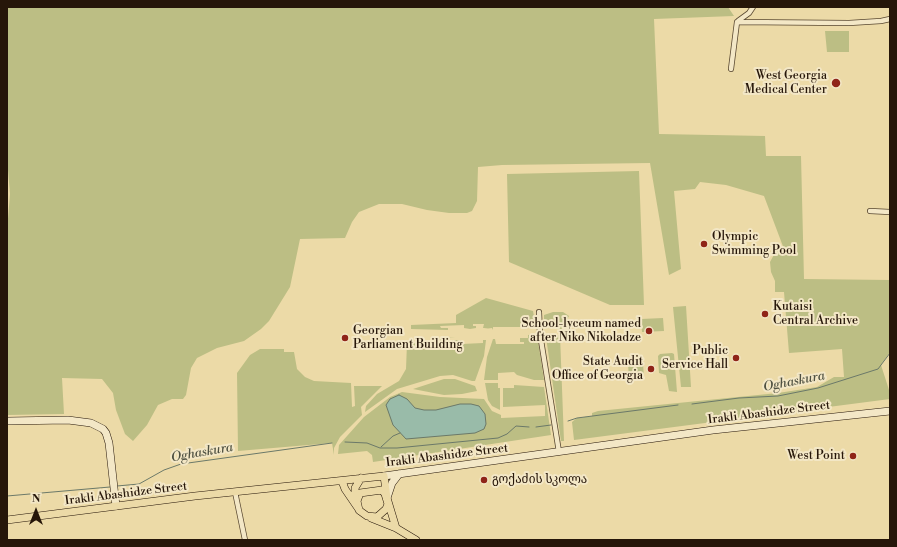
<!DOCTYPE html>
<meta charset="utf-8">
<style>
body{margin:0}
#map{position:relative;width:897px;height:547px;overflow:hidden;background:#ecdaa7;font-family:"Libre Bodoni",serif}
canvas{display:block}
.frame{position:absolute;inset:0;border:8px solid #261609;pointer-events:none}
.north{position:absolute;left:16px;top:491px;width:40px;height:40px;-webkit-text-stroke:3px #f3e7c6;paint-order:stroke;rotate:0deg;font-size:11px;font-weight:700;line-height:16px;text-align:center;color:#261609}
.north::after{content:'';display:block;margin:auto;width:14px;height:18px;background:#261609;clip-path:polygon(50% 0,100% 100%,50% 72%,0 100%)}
</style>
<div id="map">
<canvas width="897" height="547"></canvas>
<div class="frame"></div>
<div class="north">N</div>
</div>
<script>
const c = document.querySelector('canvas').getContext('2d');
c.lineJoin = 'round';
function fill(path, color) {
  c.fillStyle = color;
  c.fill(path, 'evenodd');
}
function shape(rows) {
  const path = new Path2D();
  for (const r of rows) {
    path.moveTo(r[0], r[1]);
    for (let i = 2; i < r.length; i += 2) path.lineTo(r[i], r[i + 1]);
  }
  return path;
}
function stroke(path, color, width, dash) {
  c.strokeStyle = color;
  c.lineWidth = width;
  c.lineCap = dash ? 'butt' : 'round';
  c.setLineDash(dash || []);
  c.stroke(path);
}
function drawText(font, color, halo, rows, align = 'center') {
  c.font = font + ' "Libre Bodoni","Noto Serif Georgian",serif';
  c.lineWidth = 4;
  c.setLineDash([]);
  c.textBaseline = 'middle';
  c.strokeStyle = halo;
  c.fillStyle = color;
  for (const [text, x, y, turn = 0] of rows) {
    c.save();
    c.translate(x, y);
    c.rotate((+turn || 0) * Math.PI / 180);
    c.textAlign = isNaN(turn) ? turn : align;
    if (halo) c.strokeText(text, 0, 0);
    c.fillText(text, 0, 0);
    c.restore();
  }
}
const green = shape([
 [7,7,728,7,734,16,654,19,659,134,765,136,766,156,801,156,804,279,890,280,890,352,881,365,890,393,890,399,574,440,572,422,577,418,592,416,592,413,598,411,778,393,817,387,834,377,844,377,842,349,789,353,784,292,775,292,775,281,771,272,770,262,776,251,784,249,764,196,726,185,700,182,695,189,674,191,681,269,669,275,650,163,502,165,478,167,477,201,472,211,467,213,449,213,427,210,402,204,379,204,359,212,352,222,345,238,300,239,290,287,269,321,261,329,244,341,217,348,197,358,191,368,186,395,183,399,172,399,158,405,147,425,133,441,125,434,116,410,113,393,102,379,62,378,64,414,7,415,7,231,10,194,7,158],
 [825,31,849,31,849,52,827,52],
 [639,171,644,305,610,305,509,262,507,174],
 [486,298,533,311,536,327,493,327,493,330,492,328,484,329,488,328,483,328,484,324,473,324,473,326,476,326,476,328,470,329,464,328,464,325,440,326,441,328,448,328,448,330,411,329,411,325,456,323,456,315],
 [686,306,691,387,681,387,673,307],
 [553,312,563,312,569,316,561,330,558,330,557,321,544,323,544,315],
 [663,318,664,331,642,332,641,319],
 [537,334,544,380,534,380,517,375,514,372,498,373,498,380,484,380,487,357,493,339,495,339,496,344,524,344,524,342,520,342,520,338,528,338,528,335],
 [560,335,564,441,561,441,546,337],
 [455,337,447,338,447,340,462,340,462,344,483,343,483,340,486,340,484,356,475,381,472,381,453,375,440,376,397,389,365,412,366,406,377,394,399,381,406,369,407,343,422,343,422,347,432,347,433,345,437,345,437,342,440,342,440,338],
 [260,349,284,349,284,352,294,352,297,369,305,377,314,381,351,383,352,407,355,406,354,386,382,386,361,407,362,415,340,437,334,448,334,455,332,443,238,451,237,373,250,355],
 [672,353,674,354,677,392,669,391,666,375,659,373,658,356,660,354],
 [628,363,643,363,644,379,629,380],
 [444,379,455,379,475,386,477,391,462,394,444,395,413,389],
 [485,383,498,383,498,388,500,388,500,410,492,406,488,400],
 [514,385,544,387,551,435,373,462,372,455,367,451,338,454,339,445,364,417,390,397,402,392,440,397,484,399,492,411,501,415,501,418,545,416,545,405,503,407,503,388,514,388]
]);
const water = shape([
 [399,395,407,399,415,408,424,410,436,410,460,404,471,404,479,406,485,414,486,424,484,429,475,433,406,439,393,425,386,405,390,399,399,395]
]);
const stream = shape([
 [692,404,739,398,778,396,818,388,878,369,890,353],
 [568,421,577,418,678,405],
 [536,427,551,425],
 [345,442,367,443,380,448,397,448,498,438,507,434,516,426,529,427],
 [381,447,393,436,400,433],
 [117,486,139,484,164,470,181,464,332,443],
 [7,496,110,487]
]);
const street = shape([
 [738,21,749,13,753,7],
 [737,22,849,23,881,21,890,19],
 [731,69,737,22],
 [870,211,890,212],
 [539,312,540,334,559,452],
 [235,492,245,540]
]);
const secondary = shape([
 [7,421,68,420,91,423,103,429,106,433,109,443,116,506],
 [384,476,713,430,890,411],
 [387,498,392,483,399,474]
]);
const primary = shape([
 [342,481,345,489,360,511,367,516,377,517,386,509,388,504,385,494,382,490,360,493,357,501,359,510],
 [355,501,355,488,361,478],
 [371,518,396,528,416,540],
 [7,520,195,496,384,476,387,498,396,528]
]);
const markers = [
 [836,83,5,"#8f2418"],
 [704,244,4,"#8f2418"],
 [765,314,4,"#8f2418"],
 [649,331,4,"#8f2418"],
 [345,338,4,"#8f2418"],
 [736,358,4,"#8f2418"],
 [651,369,4,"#8f2418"],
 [853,456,4,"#8f2418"],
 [484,480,4,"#8f2418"]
];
const poiNames = [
 ["West Georgia",827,76],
 ["Medical Center",827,90],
 ["Olympic",712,237,"left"],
 ["Swimming Pool",712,251,"left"],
 ["Kutaisi",773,307,"left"],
 ["Central Archive",773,321,"left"],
 ["School-lyceum named",641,324],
 ["after Niko Nikoladze",641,338],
 ["Georgian",353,331,"left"],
 ["Parliament Building",353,345,"left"],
 ["Public",728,351],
 ["Service Hall",728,365],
 ["State Audit",643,362],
 ["Office of Georgia",643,376],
 ["West Point",845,456],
 ["გოქაძის სკოლა",492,480,"left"]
];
const streetNames = [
 ["Irakli Abashidze Street",769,413,-7],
 ["Irakli Abashidze Street",447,456,-7],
 ["Irakli Abashidze Street",126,494,-7]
];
const waterNames = [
 ["Oghaskura",794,382,-11],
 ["Oghaskura",202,453,-10]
];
fill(green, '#bcbe84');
fill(water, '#99bba9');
stroke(water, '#6b7969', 1);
stroke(stream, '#6b7969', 1);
stroke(street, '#584730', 6);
stroke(secondary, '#261609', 8);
stroke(primary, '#261609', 8);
stroke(street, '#f3e7c6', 4.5);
stroke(secondary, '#f3e7c6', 7);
stroke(primary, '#ecdaa7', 7);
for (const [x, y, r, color] of markers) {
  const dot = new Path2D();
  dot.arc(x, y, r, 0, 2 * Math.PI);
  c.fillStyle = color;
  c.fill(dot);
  stroke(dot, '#f3e7c6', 1.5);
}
drawText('12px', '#261609', '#f3e7c6', poiNames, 'right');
drawText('12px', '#261609', '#f3e7c6', streetNames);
drawText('italic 13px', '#4e5041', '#f3e7c6', waterNames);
</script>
